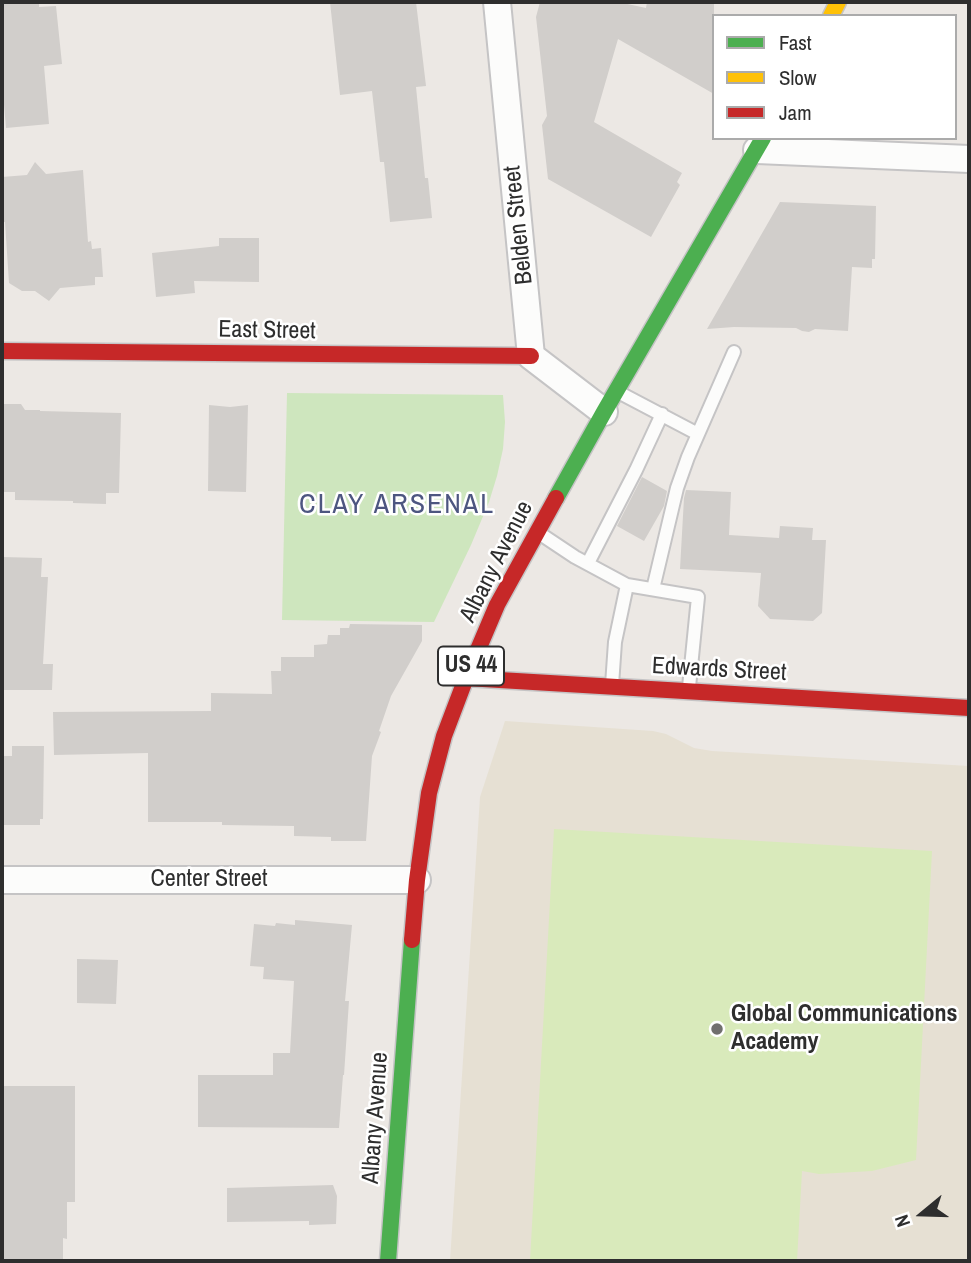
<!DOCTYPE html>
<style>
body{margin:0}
#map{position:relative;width:971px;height:1263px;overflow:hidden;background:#ece8e4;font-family:"Archivo Narrow",sans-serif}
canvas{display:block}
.frame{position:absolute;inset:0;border:4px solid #2e2e2e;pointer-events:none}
.legend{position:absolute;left:712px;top:14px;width:245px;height:126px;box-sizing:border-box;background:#fff;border:2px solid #ababab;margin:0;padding:9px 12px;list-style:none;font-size:21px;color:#2e2e2e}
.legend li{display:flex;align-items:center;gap:14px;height:35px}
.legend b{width:35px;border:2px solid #ababab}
.north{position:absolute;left:887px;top:1179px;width:70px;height:70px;-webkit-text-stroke:5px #fff;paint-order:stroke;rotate:251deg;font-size:19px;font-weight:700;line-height:28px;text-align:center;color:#2e2e2e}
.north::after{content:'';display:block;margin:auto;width:24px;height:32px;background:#2e2e2e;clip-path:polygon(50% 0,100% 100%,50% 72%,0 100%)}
</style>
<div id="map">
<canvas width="971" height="1263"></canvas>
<div class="frame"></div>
<ul class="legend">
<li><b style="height:9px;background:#4caf50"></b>Fast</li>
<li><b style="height:9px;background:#ffc107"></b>Slow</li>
<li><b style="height:9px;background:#c62828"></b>Jam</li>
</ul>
<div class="north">N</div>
</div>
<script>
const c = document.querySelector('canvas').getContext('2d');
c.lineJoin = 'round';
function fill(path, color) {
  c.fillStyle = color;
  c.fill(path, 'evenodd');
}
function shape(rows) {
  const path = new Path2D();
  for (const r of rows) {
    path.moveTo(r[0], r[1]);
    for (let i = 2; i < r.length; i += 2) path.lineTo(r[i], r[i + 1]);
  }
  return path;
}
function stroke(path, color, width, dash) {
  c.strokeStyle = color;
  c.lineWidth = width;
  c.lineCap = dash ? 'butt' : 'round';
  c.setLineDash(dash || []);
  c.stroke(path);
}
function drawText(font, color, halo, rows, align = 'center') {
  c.font = font + ' "Archivo Narrow",sans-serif';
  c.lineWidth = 5;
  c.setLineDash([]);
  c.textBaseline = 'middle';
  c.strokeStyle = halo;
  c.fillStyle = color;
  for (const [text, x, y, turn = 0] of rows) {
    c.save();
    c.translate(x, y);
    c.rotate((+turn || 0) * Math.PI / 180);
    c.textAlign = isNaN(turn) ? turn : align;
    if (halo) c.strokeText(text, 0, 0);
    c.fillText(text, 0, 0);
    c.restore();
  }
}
const education = shape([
 [505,721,653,731,666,734,694,748,712,751,969,766,969,1261,450,1261,480,797]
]);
const green = shape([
 [287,393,503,395,505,422,503,449,497,476,489,502,471,545,434,622,282,620]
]);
const pitch = shape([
 [554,829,932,851,916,1160,872,1171,819,1174,802,1171,797,1261,530,1261]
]);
const building = shape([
 [2,2,39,2,39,7,56,6,62,64,44,66,49,124,6,128,2,81],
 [330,2,416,2,426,86,416,87,425,178,428,178,432,218,390,222,384,162,380,162,372,91,340,95],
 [540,2,618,2,646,8,647,2,714,2,714,94,618,39,594,122,682,173,677,182,680,185,651,237,548,179,542,125,547,116,536,17],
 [35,162,46,174,83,170,88,242,91,241,92,249,101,248,103,277,95,277,95,285,60,288,49,301,35,291,22,291,9,283,5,222,2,222,2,177,27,175],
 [780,202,876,206,875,259,872,259,872,268,852,267,848,331,815,329,809,332,802,331,796,328,734,327,707,329],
 [219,238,259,238,259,282,194,281,195,293,156,297,152,253,219,246],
 [2,404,21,404,25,410,40,410,40,411,121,413,119,493,106,493,106,504,73,503,73,501,15,500,15,492,2,492],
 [209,405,230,407,248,405,246,492,208,491],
 [642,477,667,491,664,506,644,541,617,526],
 [686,490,731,492,729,535,779,538,780,526,813,528,812,540,826,540,822,613,813,621,770,619,758,606,761,573,680,569,684,498],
 [2,557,42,558,41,577,48,577,43,664,53,664,52,690,2,690],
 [350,624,422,625,422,641,391,696,379,731,381,732,372,756,366,841,331,841,331,837,294,836,294,826,222,825,222,822,148,822,148,753,54,755,53,712,211,711,211,693,272,694,271,671,281,671,281,657,314,657,314,645,327,644,328,635,340,635,340,628,349,628],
 [12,746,44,746,43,819,40,819,40,825,2,825,2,756,12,756],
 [295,920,352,925,345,1001,349,1001,344,1075,343,1075,339,1128,198,1127,198,1075,273,1075,273,1053,290,1053,294,981,263,979,264,967,250,966,254,924,275,926,276,923,295,925],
 [77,959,118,960,116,1004,77,1003],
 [3,1086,75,1086,75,1202,67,1202,67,1239,63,1238,63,1261,2,1261],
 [333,1185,337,1196,336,1224,309,1225,309,1221,227,1222,227,1188]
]);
const lane = shape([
 [620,393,698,434],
 [542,535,575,557,627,585,698,597,689,687],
 [588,563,636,470,662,414],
 [653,589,677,488,688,457,734,352],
 [612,685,615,642,627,585]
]);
const street = shape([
 [497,2,531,356,604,412],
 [757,150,969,159],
 [2,880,417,880]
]);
const fast = shape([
 [556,498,604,412,763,138],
 [388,1261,412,940]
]);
const slow = shape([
 [831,16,838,2]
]);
const jam = shape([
 [2,351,531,356],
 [466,678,969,708],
 [412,940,417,880,429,793,444,736,466,678,497,605,556,498]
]);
const markers = [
 [717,1029,7,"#706f6e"]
];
const shields = [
 [471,666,66]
];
const shieldNames = [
 ["US 44",471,666]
];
const streetNames = [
 ["Belden Street",519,225,-96],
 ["East Street",267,331,1],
 ["Albany Avenue",497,562,-63],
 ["Edwards Street",719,670,3],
 ["Center Street",209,880],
 ["Albany Avenue",376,1118,-86]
];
const poiNames = [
 ["Global Communications",731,1015],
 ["Academy",731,1043]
];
const quarterNames = [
 ["CLAY ARSENAL",397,505]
];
fill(education, '#e6e0d3');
fill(green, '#cee6be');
fill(pitch, '#d9eabb');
fill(building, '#d1cecb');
stroke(lane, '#c5c4c5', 16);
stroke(street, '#c5c4c5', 30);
stroke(fast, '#c5c4c5', 19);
stroke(slow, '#c5c4c5', 19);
stroke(jam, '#c5c4c5', 19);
stroke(lane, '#fcfcfb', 12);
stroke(street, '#fcfcfb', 26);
stroke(fast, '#4caf50', 16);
stroke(slow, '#ffc107', 16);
stroke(jam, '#c62828', 16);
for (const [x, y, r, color] of markers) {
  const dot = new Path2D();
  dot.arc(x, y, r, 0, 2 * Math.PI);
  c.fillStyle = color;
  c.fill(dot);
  stroke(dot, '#fff', 2.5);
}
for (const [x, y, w] of shields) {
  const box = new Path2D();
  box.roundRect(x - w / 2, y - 19.5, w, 39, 5);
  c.fillStyle = '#fff';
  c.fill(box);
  stroke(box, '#2e2e2e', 2);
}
drawText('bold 23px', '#2e2e2e', null, shieldNames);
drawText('24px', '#2e2e2e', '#fff', streetNames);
drawText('bold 24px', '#2e2e2e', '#fff', poiNames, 'left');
c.letterSpacing = '2px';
drawText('28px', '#4d5680', '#fff', quarterNames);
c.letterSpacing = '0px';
</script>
